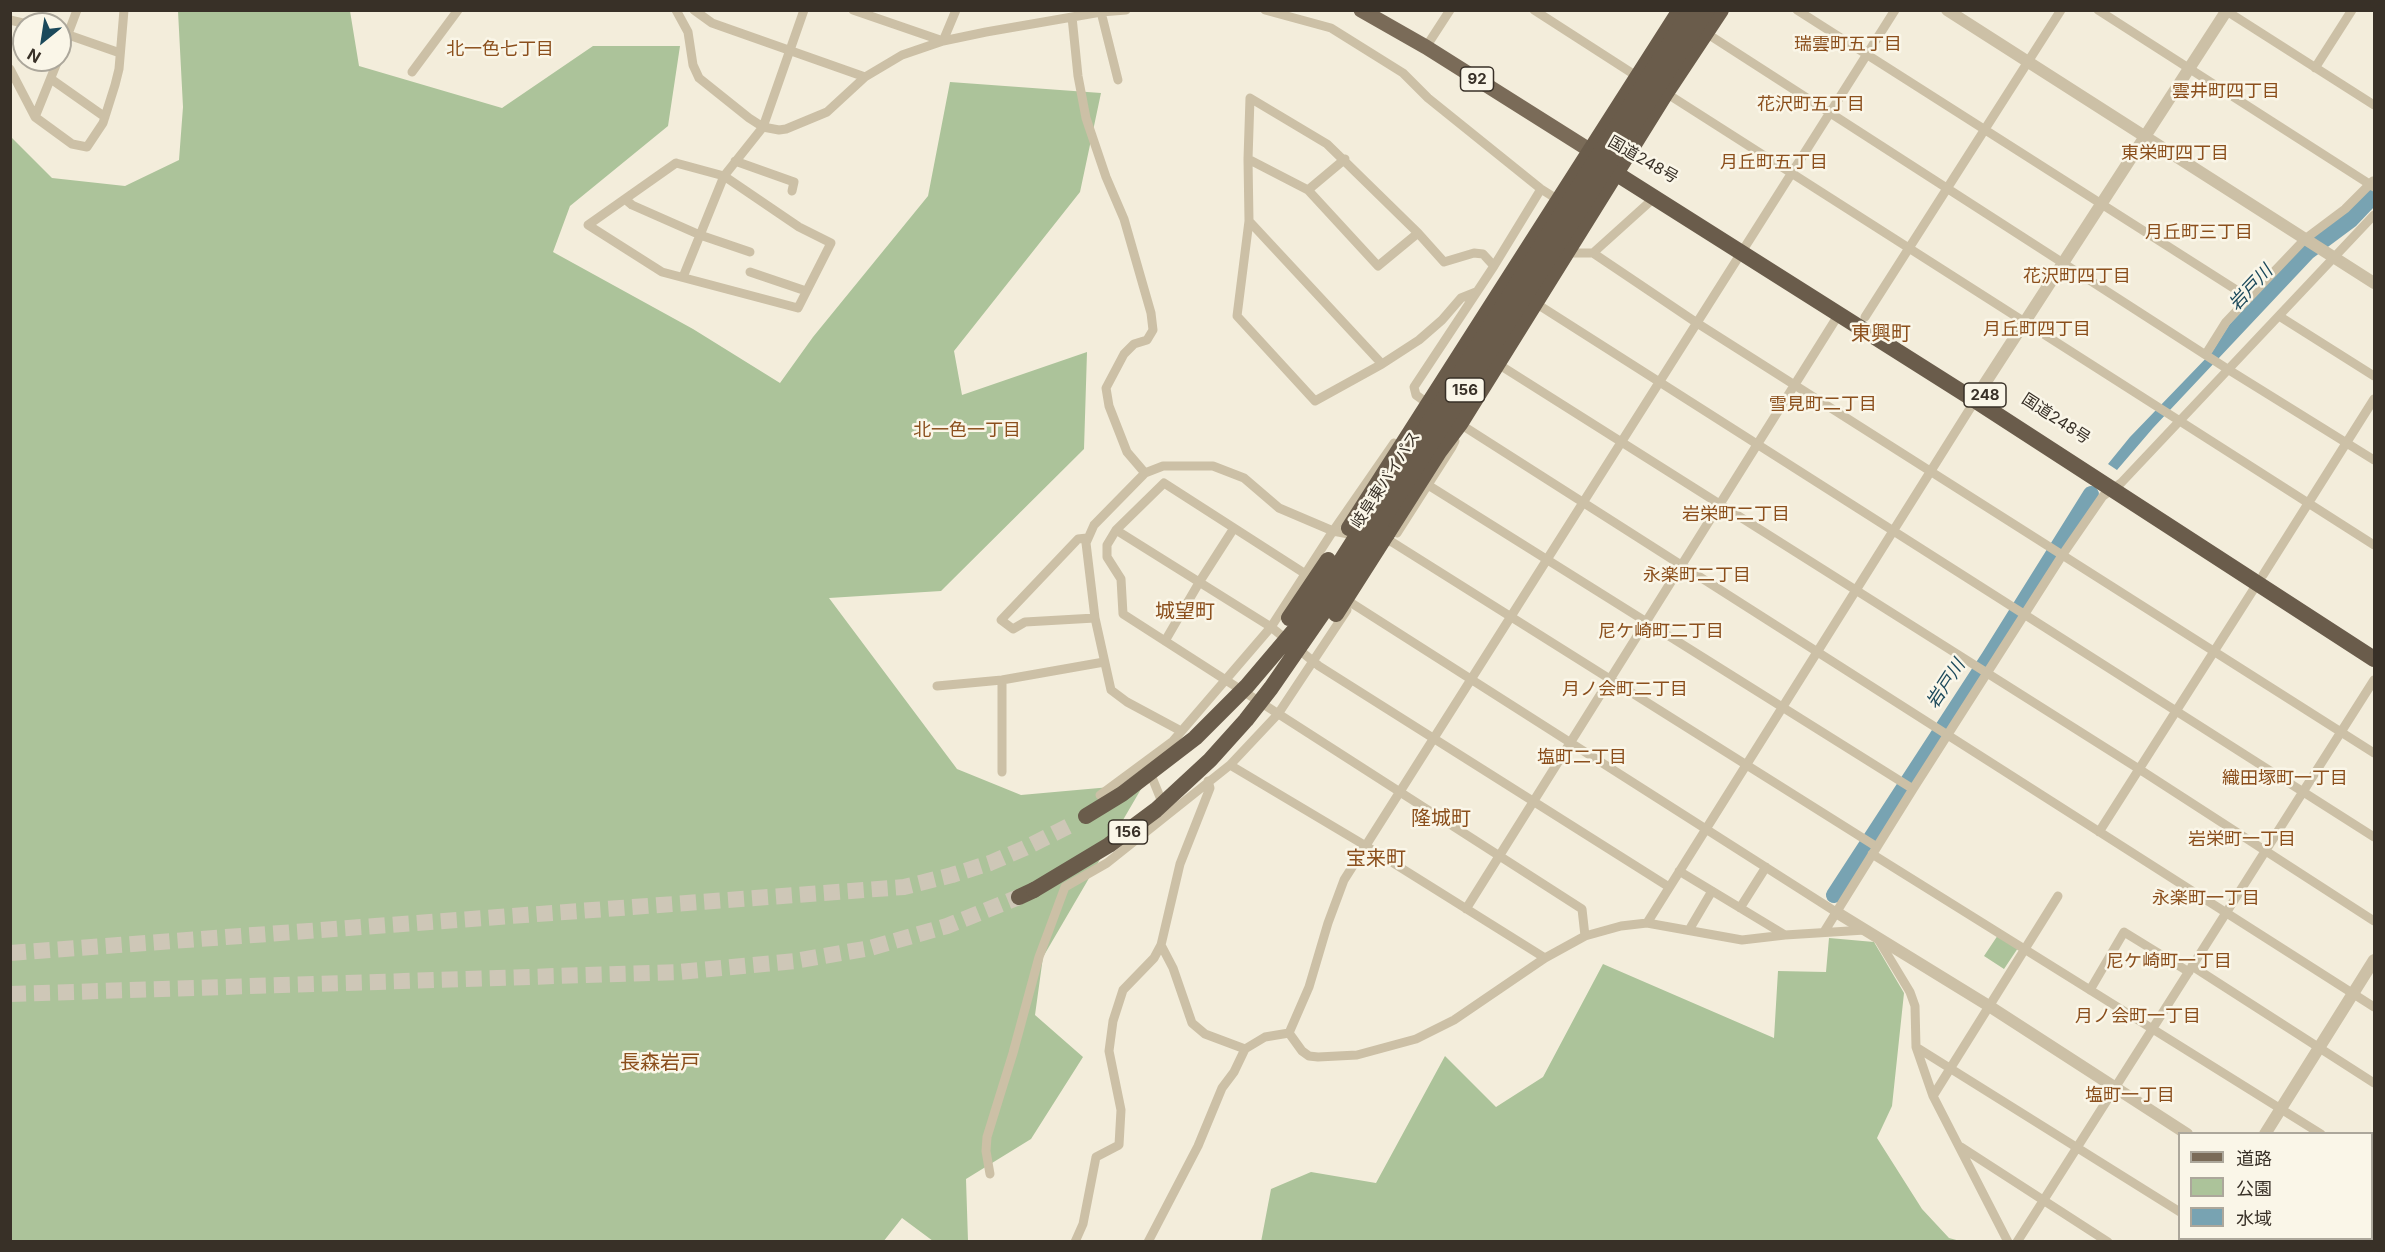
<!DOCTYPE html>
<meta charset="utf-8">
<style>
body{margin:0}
#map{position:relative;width:2385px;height:1252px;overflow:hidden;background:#f3eddb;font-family:Inter,"Noto Sans JP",sans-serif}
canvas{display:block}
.frame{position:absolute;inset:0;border:12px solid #383027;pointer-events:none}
.legend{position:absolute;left:2178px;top:1132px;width:195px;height:108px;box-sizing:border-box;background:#faf6e8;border:2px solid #aca79b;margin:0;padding:8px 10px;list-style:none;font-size:18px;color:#383027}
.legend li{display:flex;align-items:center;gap:12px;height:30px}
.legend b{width:30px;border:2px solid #aca79b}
.north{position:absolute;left:12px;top:12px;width:60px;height:60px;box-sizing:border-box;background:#faf6e8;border:2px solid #aca79b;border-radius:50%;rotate:210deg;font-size:16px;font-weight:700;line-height:24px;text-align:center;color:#383027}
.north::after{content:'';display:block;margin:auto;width:21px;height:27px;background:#1b495b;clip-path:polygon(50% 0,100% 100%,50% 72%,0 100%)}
</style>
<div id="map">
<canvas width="2385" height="1252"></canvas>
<div class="frame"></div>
<ul class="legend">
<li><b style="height:8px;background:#7a6b58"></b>道路</li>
<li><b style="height:16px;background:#acc39a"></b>公園</li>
<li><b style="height:16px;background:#78a3b2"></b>水域</li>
</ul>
<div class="north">N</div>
</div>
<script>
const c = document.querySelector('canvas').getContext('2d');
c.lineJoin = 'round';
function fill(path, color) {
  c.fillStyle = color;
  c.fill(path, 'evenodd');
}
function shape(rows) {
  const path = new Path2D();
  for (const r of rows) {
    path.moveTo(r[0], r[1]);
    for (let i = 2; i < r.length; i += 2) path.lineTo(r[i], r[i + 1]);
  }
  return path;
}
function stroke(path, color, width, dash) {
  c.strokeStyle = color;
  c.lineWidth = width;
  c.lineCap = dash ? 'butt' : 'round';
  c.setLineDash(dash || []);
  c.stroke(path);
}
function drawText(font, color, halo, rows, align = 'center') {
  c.font = font + ' Inter,"Noto Sans JP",sans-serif';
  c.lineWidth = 5;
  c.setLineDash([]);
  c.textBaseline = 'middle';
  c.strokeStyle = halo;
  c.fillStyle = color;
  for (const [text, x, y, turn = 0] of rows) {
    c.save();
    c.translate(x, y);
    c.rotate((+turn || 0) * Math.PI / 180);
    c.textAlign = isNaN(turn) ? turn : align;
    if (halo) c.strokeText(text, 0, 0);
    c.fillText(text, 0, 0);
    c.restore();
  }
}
const green = shape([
 [178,11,350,11,359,66,502,108,593,46,680,46,668,126,570,206,553,252,693,329,780,383,813,337,928,196,950,82,1101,93,1080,192,954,351,962,395,1087,352,1084,449,941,591,829,598,957,769,1021,795,1144,784,1043,957,1035,1015,1083,1057,1031,1139,966,1179,968,1241,933,1241,902,1218,883,1242,11,1241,10,136,52,178,125,186,179,160,183,107],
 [1998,935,2018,948,2004,969,1984,956],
 [1829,938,1874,942,1904,993,1892,1106,1877,1138,1922,1209,1949,1238,1960,1241,1261,1242,1271,1189,1311,1172,1376,1183,1445,1056,1496,1107,1543,1077,1603,964,1774,1038,1778,971,1826,972]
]);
const water = shape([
 [2374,185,2374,207,2356,226,2313,258,2153,428,2117,470,2108,464,2130,437,2212,352,2229,325,2299,249]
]);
const river = shape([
 [1834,895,1989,657,2091,494]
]);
const trunkTunnel = shape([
 [10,953,904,887,952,875,990,863,1025,848,1075,823],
 [10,994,679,972,795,961,870,948,947,926,1019,897]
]);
const minor = shape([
 [676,10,688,32,693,65,699,78,749,118,763,127,779,130,786,129,827,112,865,77,902,55,943,41,986,32,1101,12,1126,10],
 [694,10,712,23,865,77],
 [853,10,943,41],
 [1265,10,1331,28,1403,73,1428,98,1541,189,1560,201],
 [1534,10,1638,77],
 [1797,10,2249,298],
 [2098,10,2374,187],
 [2225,10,2374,105],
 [1101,12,1118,80],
 [1072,17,1078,76,1086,118,1106,177,1124,219,1151,313,1153,330,1147,340,1134,344,1124,354,1106,388,1109,406,1127,452,1145,473],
 [10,20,27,24],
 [1703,31,2229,370,2374,460],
 [60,32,120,53],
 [943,41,956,10],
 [1426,47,1450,10],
 [60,55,77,10],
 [2315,68,2352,10],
 [10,69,35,117,72,144,87,147,103,123,115,85,119,69,124,10],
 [412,72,458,10],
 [51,79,105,117],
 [1666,93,2374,545],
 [35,117,58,60],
 [1248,159,1308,190,1378,266,1418,233],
 [735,161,794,182,792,191],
 [676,163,724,176,799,227,831,243,798,308,662,272,588,225,676,163],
 [1308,190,1345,159],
 [625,199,632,205,700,235,750,252],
 [1249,221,1382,364],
 [1569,253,1593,253,1654,198],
 [1593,253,1697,323,2374,753],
 [750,272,806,291],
 [683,277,724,176,763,127,804,10],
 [1476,292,1461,298,1442,320,1419,340,1382,364,1315,401,1237,316,1249,221,1248,159,1250,98,1327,144,1418,233,1444,262,1474,253,1483,254,1494,266],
 [1537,304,2374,837],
 [2279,316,2374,376],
 [1865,317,2061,10],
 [2206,354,2226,322,2305,239,2345,209,2373,181],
 [1498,364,2139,769,2374,921],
 [1430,405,1416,395,1414,387,1494,266,1541,189],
 [1457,422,2374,1007],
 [1428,485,1913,789],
 [1116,530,1271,627,1319,666,1669,887],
 [1397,533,1452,447,1455,441],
 [1087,538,1078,539,1001,620,1013,629,1025,622,1095,618],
 [1382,540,1392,542,1877,847],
 [2263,575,2374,399],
 [1318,582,1164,483,1116,530,1107,545,1107,557,1121,579,1123,614,1582,909,1585,936],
 [1342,597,1836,912],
 [1165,641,1200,581,1234,528],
 [937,686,1002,680,1104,662],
 [1181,731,1127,702,1111,690,1095,618,1086,543,1094,525,1145,473,1163,466,1213,466,1244,478,1279,508,1333,531,1354,535],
 [1230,765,1366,846,1545,958],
 [1149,770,1164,807],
 [1002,772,1002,680],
 [1100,795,1173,741,1271,627,1333,531,1394,443],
 [2099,832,2257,584],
 [1872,854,2321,1134],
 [1679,871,1785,935],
 [1740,908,1766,867],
 [1466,909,1839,314],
 [1647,923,1976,399],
 [1689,930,1712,891],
 [1824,932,1913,789,2063,554,2103,496,2121,483,2374,215],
 [1878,939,1910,992,1915,1006,1916,1047,1933,1096,2008,1242],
 [1161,945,1173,968,1192,1023,1205,1034,1245,1049],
 [2192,966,2374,1083],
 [2090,990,2124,932,2189,972],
 [1289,1033,1309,987,1328,923,1344,880,1895,10],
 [1289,1033,1302,1051,1309,1056,1318,1057,1357,1055,1416,1039,1454,1020,1545,958,1585,936,1621,926,1647,923,1742,940,1785,935,1865,930],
 [1916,1047,2180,1212],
 [1933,1096,2058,896],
 [1961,1147,2108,1242],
 [2372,1165,2374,1167],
 [990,1174,986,1151,987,1137,1013,1053,1039,957,1065,887,1107,863,1230,765,1278,714,1347,610],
 [2372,1230,2374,1225],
 [2221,1238,2226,1242],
 [1075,1242,1083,1224,1096,1157,1119,1145,1121,1110,1109,1051,1113,1021,1123,990,1154,958,1161,945,1180,864,1210,788,1208,781],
 [1148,1242,1198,1146,1222,1088,1234,1072,1245,1049,1265,1037,1289,1033],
 [2017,1242,2374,680],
 [2365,1242,2367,1238]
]);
const tertiary = shape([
 [1947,10,2374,283],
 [1980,391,2227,10],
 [1836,912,1989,1006,2187,1134],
 [2265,1134,2374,960],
 [2354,1238,2359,1242],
 [2197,1242,2199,1238]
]);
const primary = shape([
 [1361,10,1426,47,1591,151]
]);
const trunk = shape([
 [1591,151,1617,174,1976,401,2374,659],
 [1349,528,1680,10],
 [1387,534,1439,452,1460,424,1666,93,1721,10],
 [1019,897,1034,890]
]);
const trunkBridge = shape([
 [1336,614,1387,534],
 [1289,618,1328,560],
 [1086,816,1122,794,1195,738,1247,686,1298,626,1316,600,1691,10],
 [1034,890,1109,845,1156,810,1210,760,1246,720,1271,688,1327,607,1707,10]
]);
const shields = [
 [1477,79,33],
 [1465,390,39],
 [1985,395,42],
 [1128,832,39]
];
const shieldNames = [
 ["92",1477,79],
 ["156",1465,390],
 ["248",1985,395],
 ["156",1128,832]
];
const streetNames = [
 ["国道248号",1643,160,30],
 ["国道248号",2056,419,33],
 ["岐阜東バイパス",1386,480,-57]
];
const neighbourhoodNames = [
 ["瑞雲町五丁目",1848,45],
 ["北一色七丁目",500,50],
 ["雲井町四丁目",2226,92],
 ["花沢町五丁目",1811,105],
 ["東栄町四丁目",2175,154],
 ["月丘町五丁目",1774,163],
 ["月丘町三丁目",2199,233],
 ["花沢町四丁目",2077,277],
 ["月丘町四丁目",2037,330],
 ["雪見町二丁目",1823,405],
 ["北一色一丁目",967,431],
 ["岩栄町二丁目",1736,515],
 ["永楽町二丁目",1697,576],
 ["尼ケ崎町二丁目",1661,632],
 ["月ノ会町二丁目",1625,690],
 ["塩町二丁目",1582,758],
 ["織田塚町一丁目",2285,779],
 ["岩栄町一丁目",2242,840],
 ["永楽町一丁目",2206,899],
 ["尼ケ崎町一丁目",2169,962],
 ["月ノ会町一丁目",2138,1017],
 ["塩町一丁目",2130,1096]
];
const waterNames = [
 ["岩戸川",2251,288,-47],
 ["岩戸川",1946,684,-57]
];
const quarterNames = [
 ["東興町",1881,334],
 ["城望町",1185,612],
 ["隆城町",1441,819],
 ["宝来町",1376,859],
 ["長森岩戸",660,1063]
];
fill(green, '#acc39a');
fill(water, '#78a3b2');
stroke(river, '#78a3b2', 16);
stroke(trunkTunnel, '#cec7b7', 16, [16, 8]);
stroke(minor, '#ccc0a6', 9);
stroke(tertiary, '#ccc0a6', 12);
stroke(primary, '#7a6b58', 15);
stroke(trunk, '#6a5c4b', 16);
stroke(trunkBridge, '#6a5c4b', 16);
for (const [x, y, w] of shields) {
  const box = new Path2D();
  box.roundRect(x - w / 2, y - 12, w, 24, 4.5);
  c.fillStyle = '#faf6e8';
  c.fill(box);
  stroke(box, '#383027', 1.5);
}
drawText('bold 15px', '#383027', null, shieldNames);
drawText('16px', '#383027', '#faf6e8', streetNames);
drawText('18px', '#8b4f1c', '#faf6e8', neighbourhoodNames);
drawText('italic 18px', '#1b495b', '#faf6e8', waterNames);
drawText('20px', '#8b4f1c', '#faf6e8', quarterNames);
</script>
